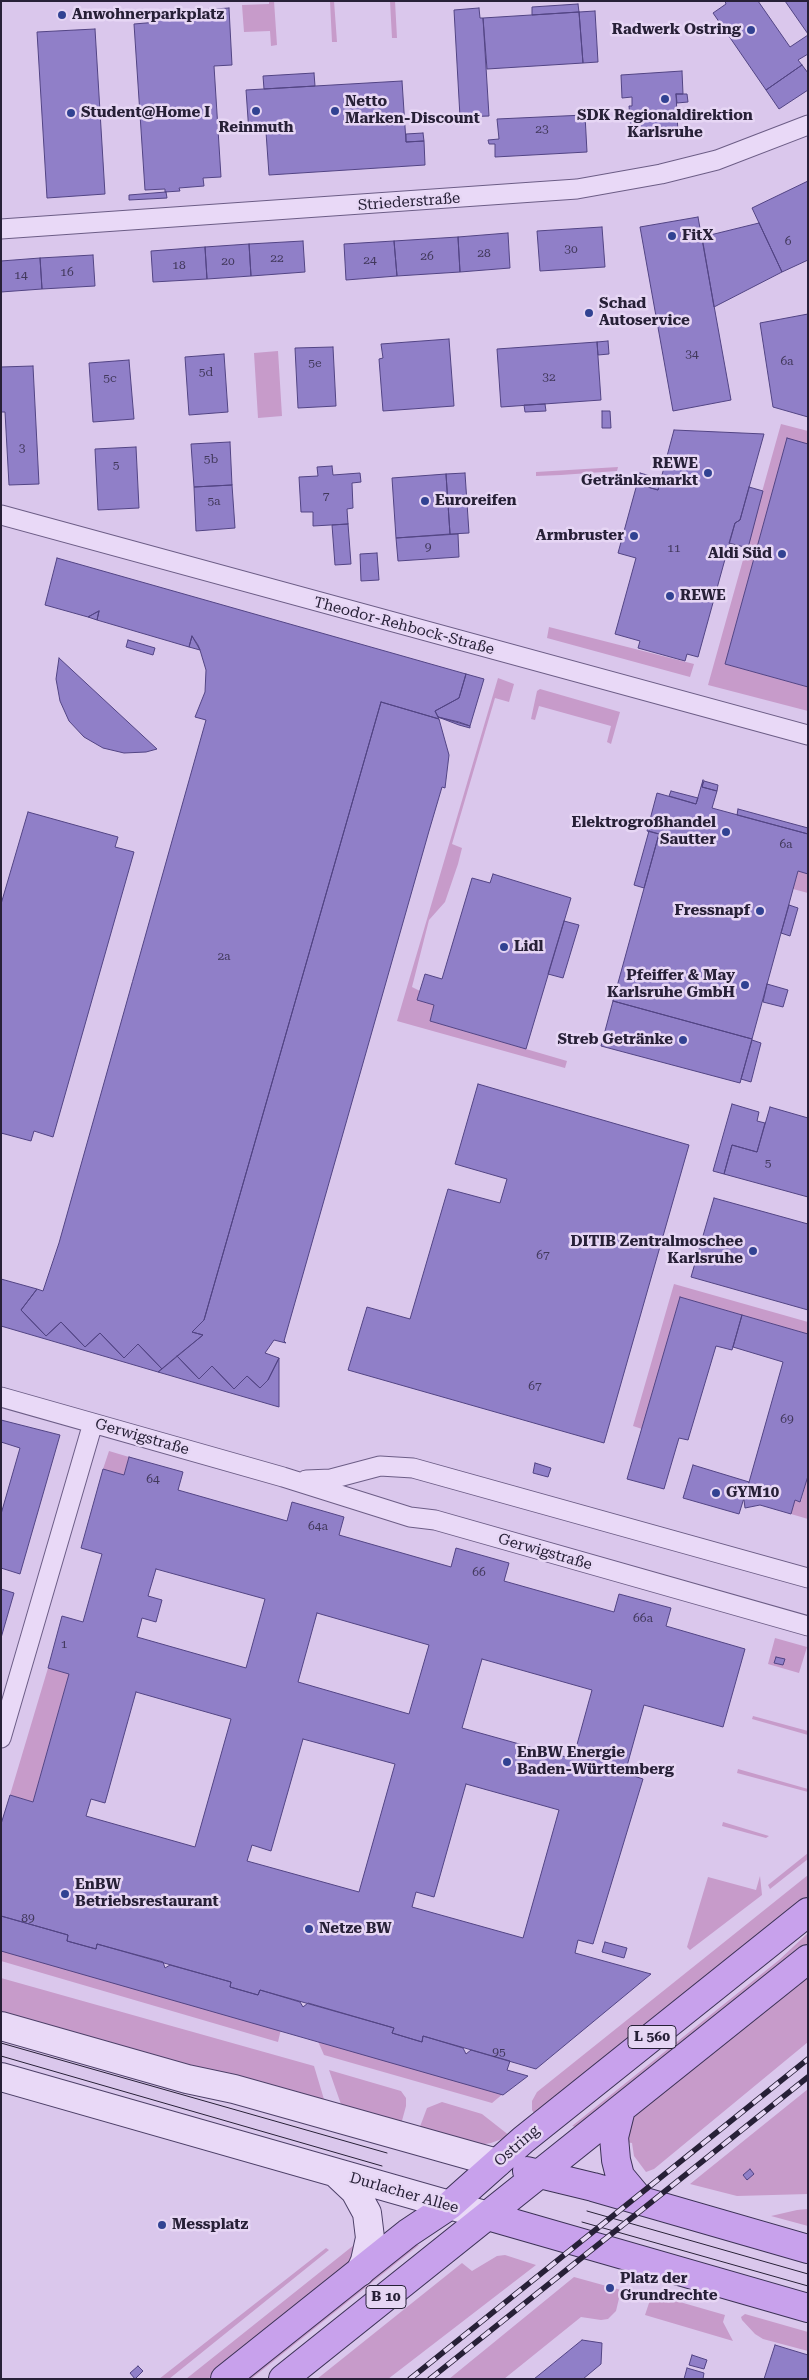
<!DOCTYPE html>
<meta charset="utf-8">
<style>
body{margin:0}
#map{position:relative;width:809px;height:2380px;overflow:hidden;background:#dac7ec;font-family:"Roboto Serif",serif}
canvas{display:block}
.frame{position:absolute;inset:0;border:2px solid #272037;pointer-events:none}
</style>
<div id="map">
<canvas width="809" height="2380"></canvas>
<div class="frame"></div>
</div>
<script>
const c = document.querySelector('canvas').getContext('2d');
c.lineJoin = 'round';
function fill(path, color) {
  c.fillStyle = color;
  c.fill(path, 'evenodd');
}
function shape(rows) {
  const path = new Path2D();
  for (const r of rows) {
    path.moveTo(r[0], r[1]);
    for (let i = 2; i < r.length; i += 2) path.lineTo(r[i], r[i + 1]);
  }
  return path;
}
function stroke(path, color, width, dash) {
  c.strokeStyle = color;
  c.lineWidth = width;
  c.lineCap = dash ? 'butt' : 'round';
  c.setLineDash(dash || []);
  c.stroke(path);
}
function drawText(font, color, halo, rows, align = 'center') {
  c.font = font + ' "Roboto Serif",serif';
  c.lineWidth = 5;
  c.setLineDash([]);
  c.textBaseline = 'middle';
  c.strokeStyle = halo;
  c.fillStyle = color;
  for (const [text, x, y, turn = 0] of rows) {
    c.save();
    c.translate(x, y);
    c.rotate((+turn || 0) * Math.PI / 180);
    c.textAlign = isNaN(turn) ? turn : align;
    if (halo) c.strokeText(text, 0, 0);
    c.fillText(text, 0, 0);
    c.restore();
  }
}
const green = shape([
 [269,1,274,1,277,45,271,46,270,31,244,32,242,5,269,4],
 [330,1,334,1,337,42,332,42],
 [390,1,395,1,397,38,392,38],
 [278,351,282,416,258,418,254,353],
 [781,424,808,431,808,444,787,439,725,664,808,687,808,711,708,685],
 [618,467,617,471,561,475,536,476,536,472],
 [549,627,694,664,690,677,547,638],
 [498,678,514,684,509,702,495,698,452,844,462,848,458,864,445,902,429,920,412,987,420,991,418,1000,434,1005,430,1021,567,1061,565,1068,397,1021],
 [540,689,620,712,611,744,607,742,611,726,539,706,535,720,531,719,537,691],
 [798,871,808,874,808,893,793,889],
 [674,1284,808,1322,808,1334,680,1297,642,1429,633,1426],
 [109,1451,129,1457,124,1475,103,1469],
 [808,1476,808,1519,791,1514,795,1500,801,1501],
 [775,1638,807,1647,799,1673,768,1664],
 [48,1668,69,1674,33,1802,10,1795],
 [753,1716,808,1731,808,1735,752,1719],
 [738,1769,808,1789,808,1792,737,1773],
 [723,1822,769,1836,766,1838,722,1826],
 [808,1853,808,1859,770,1889,768,1885],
 [808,1875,808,1899,536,2116,532,2110,532,2101,537,2092],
 [760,1876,762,1895,690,1950,687,1947,708,1877,756,1890],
 [808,1933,808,1944,803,1950,579,2128,572,2126,779,1960],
 [1,1949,281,2029,278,2042,1,1961],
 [808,1972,808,2042,654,2169,646,2172,634,2156,632,2143,625,2142,625,2134,637,2112],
 [1,1978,314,2066,326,2106,1,2012],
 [317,2039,504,2093,492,2103,324,2055],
 [329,2070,401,2091,406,2098,406,2106,400,2128,343,2110],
 [808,2089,808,2194,737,2196,690,2184],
 [442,2102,482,2114,510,2136,491,2143,479,2145,418,2132,427,2108],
 [808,2209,808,2226,771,2216,797,2210],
 [359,2241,351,2261,343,2270,208,2379,186,2379],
 [412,2243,419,2245,251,2379,241,2379],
 [326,2248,329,2250,169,2379,159,2379],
 [505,2255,536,2265,388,2379,317,2379,462,2263,472,2271,497,2256],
 [574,2277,621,2290,616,2311,608,2319,601,2320,581,2317,504,2379,449,2379],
 [652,2294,725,2315,723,2322,733,2341,645,2315],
 [745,2314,808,2332,808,2351,763,2339,755,2334,742,2320,741,2317]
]);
const building = shape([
 [725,1,758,1,790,47,808,35,808,54,798,60,802,65,766,90,713,13,726,4,725,1],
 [785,1,808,1,808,34,785,1],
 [578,4,579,12,532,15,532,7,578,4],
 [229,8,232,65,214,66,221,177,203,178,204,186,179,188,180,191,165,192,165,189,145,190,134,24,158,22,157,13,229,8],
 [479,8,480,18,483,18,489,116,460,117,454,10,479,8],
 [595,11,598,62,583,63,579,12,595,11],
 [579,12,583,63,487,69,483,18,579,12],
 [95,29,105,194,47,198,37,32,95,29],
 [802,65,808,73,808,90,779,109,766,90,802,65],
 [682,71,683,94,676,94,678,133,644,135,644,131,631,132,629,106,632,106,632,97,622,98,621,75,682,71],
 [314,73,315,86,264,89,263,76,314,73],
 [402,81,406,142,424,141,425,165,269,175,266,132,249,133,246,90,402,81],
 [676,94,687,94,688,102,677,103,676,94],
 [585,115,587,152,495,157,495,144,489,144,488,140,499,139,497,119,585,115],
 [423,133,424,141,406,142,406,134,423,133],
 [808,181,808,260,782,272,752,208,808,181],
 [166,192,167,198,129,200,129,195,166,192],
 [698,217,731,400,673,411,640,227,698,217],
 [759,223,782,272,714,307,702,237,759,223],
 [602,227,605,267,540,271,537,231,602,227],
 [508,233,510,268,460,272,458,237,508,233],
 [458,237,460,272,397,276,394,241,458,237],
 [303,241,305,272,251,276,249,244,303,241],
 [394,241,397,276,346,280,344,244,394,241],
 [249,244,251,276,207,279,205,247,249,244],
 [205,247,207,279,153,282,151,251,205,247],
 [93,255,95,286,42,289,40,258,93,255],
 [40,258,42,289,1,292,1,261,40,258],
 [808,314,808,417,773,407,760,323,808,314],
 [449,339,454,406,383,411,379,359,383,358,381,344,449,339],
 [608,341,609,354,598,355,597,342,608,341],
 [597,342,601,400,501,407,497,349,597,342],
 [333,347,336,406,298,408,295,348,333,347],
 [224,354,228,412,189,415,185,357,224,354],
 [129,360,134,419,93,422,89,363,129,360],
 [33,366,39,484,9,485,5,412,1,412,1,367,33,366],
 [545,404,546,411,525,412,524,405,545,404],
 [602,411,610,411,611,428,602,428,602,411],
 [674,430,764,434,740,520,735,523,698,657,687,654,685,661,638,648,640,641,615,634,636,558,618,553,637,484,658,490,674,430],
 [787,438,808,444,808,687,725,664,787,438],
 [230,442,232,485,194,487,191,444,230,442],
 [136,447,139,508,98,510,95,449,136,447],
 [332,466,333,475,360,473,361,482,352,483,353,508,347,509,348,524,313,526,313,512,301,512,299,477,318,476,317,467,332,466],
 [465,473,469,533,450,534,446,474,465,473],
 [640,473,661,479,658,490,637,484,640,473],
 [446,474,450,534,396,538,392,478,446,474],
 [232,485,235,528,196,531,194,487,232,485],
 [749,487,763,491,748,548,729,543,735,523,740,520,749,487],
 [348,524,351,564,335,565,332,525,348,524],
 [458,534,459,557,398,561,396,538,458,534],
 [377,553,379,580,361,581,360,554,377,553],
 [57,558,466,674,459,698,435,711,439,719,381,702,204,1320,192,1332,203,1335,162,1369,138,1344,124,1358,100,1333,85,1347,61,1322,46,1336,21,1310,37,1289,43,1291,59,1243,206,720,195,717,205,692,206,670,200,650,192,636,189,647,97,620,99,611,88,617,45,605,57,558],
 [99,611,97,620,88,617,95,613,99,611],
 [192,636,198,645,200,650,189,647,192,636],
 [128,640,155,648,153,655,126,647,128,640],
 [59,658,157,749,146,752,124,753,103,748,84,737,69,721,60,701,56,679,59,658],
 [466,674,484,679,470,726,438,717,435,711,459,698,466,674],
 [381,702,439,719,449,755,445,788,442,787,429,831,284,1341,286,1343,274,1340,265,1353,279,1358,268,1380,260,1388,247,1376,234,1389,212,1366,199,1379,177,1356,203,1335,192,1332,204,1320,381,702],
 [438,717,459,722,470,726,470,728,459,725,438,717],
 [703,780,702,787,717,791,712,808,808,834,808,874,798,871,752,1039,613,1001,659,834,647,831,657,793,696,804,703,780],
 [704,781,718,785,717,791,702,787,704,781],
 [671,791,698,798,696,804,669,796,671,791],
 [738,809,808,828,808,834,737,815,738,809],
 [28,812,118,837,115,847,134,852,53,1137,34,1131,31,1141,1,1133,1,904,28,812],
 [649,831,659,834,644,888,634,885,649,831],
 [493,874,571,898,526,1049,430,1021,434,1005,417,1000,425,974,442,979,472,878,490,883,493,874],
 [789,905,798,908,790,936,781,933,789,905],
 [564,921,579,925,563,978,548,974,564,921],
 [767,984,788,990,783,1007,763,1002,767,984],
 [613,1001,752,1039,740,1083,601,1046,613,1001],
 [752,1040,761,1043,751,1082,741,1079,752,1040],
 [478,1084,689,1145,604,1443,348,1370,367,1307,410,1319,448,1189,500,1203,507,1179,455,1164,478,1084],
 [732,1104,759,1112,757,1121,765,1123,757,1152,732,1145,724,1174,713,1171,732,1104],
 [770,1107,808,1118,808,1197,724,1174,732,1145,757,1152,770,1107],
 [714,1198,808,1224,808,1310,691,1277,714,1198],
 [1,1279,37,1289,21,1310,46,1336,61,1322,85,1347,100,1333,124,1358,138,1344,162,1369,158,1372,1,1326,1,1279],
 [680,1297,742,1315,732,1350,716,1346,688,1440,679,1438,664,1489,627,1479,680,1297],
 [742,1315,808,1334,808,1476,800,1502,795,1500,791,1514,760,1505,745,1508,744,1500,783,1362,733,1347,742,1315],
 [177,1356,199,1379,212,1366,234,1389,247,1376,260,1388,268,1380,279,1358,279,1407,158,1372,177,1356],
 [1,1420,60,1435,20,1574,1,1568,1,1514,20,1448,1,1442,1,1420],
 [129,1457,183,1472,178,1490,287,1521,292,1502,344,1517,339,1535,451,1567,456,1548,509,1563,504,1581,614,1612,619,1594,671,1608,666,1626,745,1649,723,1727,644,1705,625,1773,643,1779,593,1944,578,1940,575,1953,651,1974,536,2069,471,2050,466,2054,463,2048,423,2036,422,2042,392,2033,394,2028,308,2003,303,2007,300,2002,260,1990,258,1995,230,1987,231,1982,170,1965,165,1968,163,1962,97,1944,96,1949,67,1941,68,1935,1,1916,1,1824,10,1795,33,1802,69,1674,48,1668,62,1616,83,1622,102,1554,81,1548,103,1469,124,1475,129,1457],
 [156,1569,265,1599,246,1668,137,1637,142,1618,156,1622,162,1600,148,1596,156,1569],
 [317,1613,429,1645,409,1714,298,1682,317,1613],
 [482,1659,592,1690,573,1759,462,1728,482,1659],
 [136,1692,231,1719,195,1847,86,1816,91,1799,105,1803,136,1692],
 [303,1739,395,1764,359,1892,247,1861,252,1845,271,1851,303,1739],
 [466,1784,559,1810,523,1938,412,1907,416,1892,434,1897,466,1784],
 [535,1463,551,1468,548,1477,533,1473,535,1463],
 [693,1465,749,1482,739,1514,683,1498,693,1465],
 [1,1589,14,1593,1,1638,1,1589],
 [776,1657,785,1659,783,1665,774,1663,776,1657],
 [1,1916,68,1935,67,1941,96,1949,97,1944,231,1982,230,1987,258,1995,260,1990,394,2028,392,2033,422,2042,423,2036,510,2061,507,2070,528,2076,503,2095,1,1951,1,1916],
 [605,1942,627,1948,624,1958,602,1952,605,1942],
 [750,2169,754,2174,747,2180,743,2175,750,2169],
 [582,2340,602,2343,601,2364,583,2379,534,2379,582,2340],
 [775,2345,808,2355,808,2379,764,2379,775,2345],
 [692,2355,707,2360,704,2369,689,2365,692,2355],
 [138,2366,143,2371,135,2379,130,2373,138,2366],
 [687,2368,704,2373,703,2379,684,2379,687,2368]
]);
const street = shape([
 [1,229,577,189,661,174,717,160,808,125],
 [1,515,808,735],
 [1,1397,283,1477,410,1517,435,1520,808,1626],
 [306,1480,331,1479,380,1466,413,1468,808,1578],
 [1,1738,93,1423]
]);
const secondary = shape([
 [1,2026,187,2079,234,2089,497,2163],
 [1,2077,488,2216],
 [337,2174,355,2191,367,2213,370,2238,365,2261,360,2272]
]);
const primary = shape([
 [621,2109,614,2137,616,2160,620,2176,640,2200],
 [527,2171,593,2187,808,2249],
 [488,2216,808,2308],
 [225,2379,408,2233,450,2205,523,2140,808,1912],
 [283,2379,808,1959]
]);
const tram = shape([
 [1,2043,387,2153],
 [1,2056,382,2166],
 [587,2211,808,2274],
 [582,2222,808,2286]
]);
const rail = shape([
 [410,2379,808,2059],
 [430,2379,808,2077]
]);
const markers = [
 [62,15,5,"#314292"],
 [751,30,5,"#314292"],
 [665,99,5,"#314292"],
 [256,111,5,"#314292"],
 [335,111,5,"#314292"],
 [71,113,5,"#314292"],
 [672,236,5,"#314292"],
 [589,313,5,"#314292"],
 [708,473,5,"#314292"],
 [425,501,5,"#314292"],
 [634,536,5,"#314292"],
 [782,554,5,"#314292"],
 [670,596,5,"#314292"],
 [726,832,5,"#314292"],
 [760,911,5,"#314292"],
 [504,947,5,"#314292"],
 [745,985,5,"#314292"],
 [683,1040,5,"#314292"],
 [753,1251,5,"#314292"],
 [716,1493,5,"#314292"],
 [507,1762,5,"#314292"],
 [65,1894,5,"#314292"],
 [309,1929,5,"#314292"],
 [162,2225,5,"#314292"],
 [610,2288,5,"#314292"]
];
const numberNames = [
 ["23",542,129],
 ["6",788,241],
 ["30",571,249],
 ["28",484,253],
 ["26",427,256],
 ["22",277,258],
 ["24",370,260],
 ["20",228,261],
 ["18",179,265],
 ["16",67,272],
 ["14",21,275],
 ["34",692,354],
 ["6a",787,361],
 ["5e",315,363],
 ["5d",206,372],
 ["32",549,377],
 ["5c",110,378],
 ["3",22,448],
 ["5b",211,459],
 ["5",116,465],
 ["7",326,496],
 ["5a",214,501],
 ["9",428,547],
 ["11",674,548],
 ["6a",786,844],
 ["2a",224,956],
 ["5",768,1163],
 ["67",543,1255],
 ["67",535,1386],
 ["69",787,1419],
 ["64",153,1479],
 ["64a",318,1526],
 ["66",479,1572],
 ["66a",643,1618],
 ["1",64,1644],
 ["89",28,1918],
 ["95",499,2052]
];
const shields = [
 [652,2037,48],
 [386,2297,40]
];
const shieldNames = [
 ["L 560",652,2037],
 ["B 10",386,2297]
];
const poiNames = [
 ["Anwohnerparkplatz",72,15],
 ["Radwerk Ostring",741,30,"right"],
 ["Netto",345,102],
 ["Marken-Discount",345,119],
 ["Student@Home I",81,113],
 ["SDK Regionaldirektion",665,116,"center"],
 ["Karlsruhe",665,133,"center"],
 ["Reinmuth",256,128,"center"],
 ["FitX",682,236],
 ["Schad",599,304],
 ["Autoservice",599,321],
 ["REWE",698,464,"right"],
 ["Getränkemarkt",698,481,"right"],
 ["Euroreifen",435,501],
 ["Armbruster",624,536,"right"],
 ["Aldi Süd",772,554,"right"],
 ["REWE",680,596],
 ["Elektrogroßhandel",716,823,"right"],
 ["Sautter",716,840,"right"],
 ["Fressnapf",750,911,"right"],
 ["Lidl",514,947],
 ["Pfeiffer & May",735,976,"right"],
 ["Karlsruhe GmbH",735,993,"right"],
 ["Streb Getränke",673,1040,"right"],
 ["DITIB Zentralmoschee",743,1242,"right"],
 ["Karlsruhe",743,1259,"right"],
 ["GYM10",726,1493],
 ["EnBW Energie",517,1753],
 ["Baden-Württemberg",517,1770],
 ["EnBW",75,1885],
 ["Betriebsrestaurant",75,1902],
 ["Netze BW",319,1929],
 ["Messplatz",172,2225],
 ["Platz der",620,2279],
 ["Grundrechte",620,2296]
];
const streetNames = [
 ["Striederstraße",409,202,-4],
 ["Theodor-Rehbock-Straße",404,626,15],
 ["Gerwigstraße",142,1437,16],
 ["Gerwigstraße",545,1552,16],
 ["Ostring",517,2146,-41],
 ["Durlacher Allee",404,2193,16]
];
fill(green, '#c79bca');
fill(building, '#907fc8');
stroke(building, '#524484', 1);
stroke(street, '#6c5d86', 21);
stroke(secondary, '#4d4068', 30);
stroke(primary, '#3b3155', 30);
stroke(street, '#e9d9f7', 19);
stroke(secondary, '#e9d9f7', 28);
stroke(primary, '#c8a1ec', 28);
stroke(tram, '#272037', 1);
stroke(rail, '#272037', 5.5);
stroke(rail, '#e6d6f4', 4, [11]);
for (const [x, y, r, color] of markers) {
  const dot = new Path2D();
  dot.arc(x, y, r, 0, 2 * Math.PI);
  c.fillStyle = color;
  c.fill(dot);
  stroke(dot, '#e6d6f4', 2);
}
drawText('12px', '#41385b', null, numberNames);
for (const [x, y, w] of shields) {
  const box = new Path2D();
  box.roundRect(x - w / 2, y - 11.5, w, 23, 4);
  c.fillStyle = '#e6d6f4';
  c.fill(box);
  stroke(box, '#272037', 1);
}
drawText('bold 14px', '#272037', null, shieldNames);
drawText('bold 15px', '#272037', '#e6d6f4', poiNames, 'left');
drawText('15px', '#272037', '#e6d6f4', streetNames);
</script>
